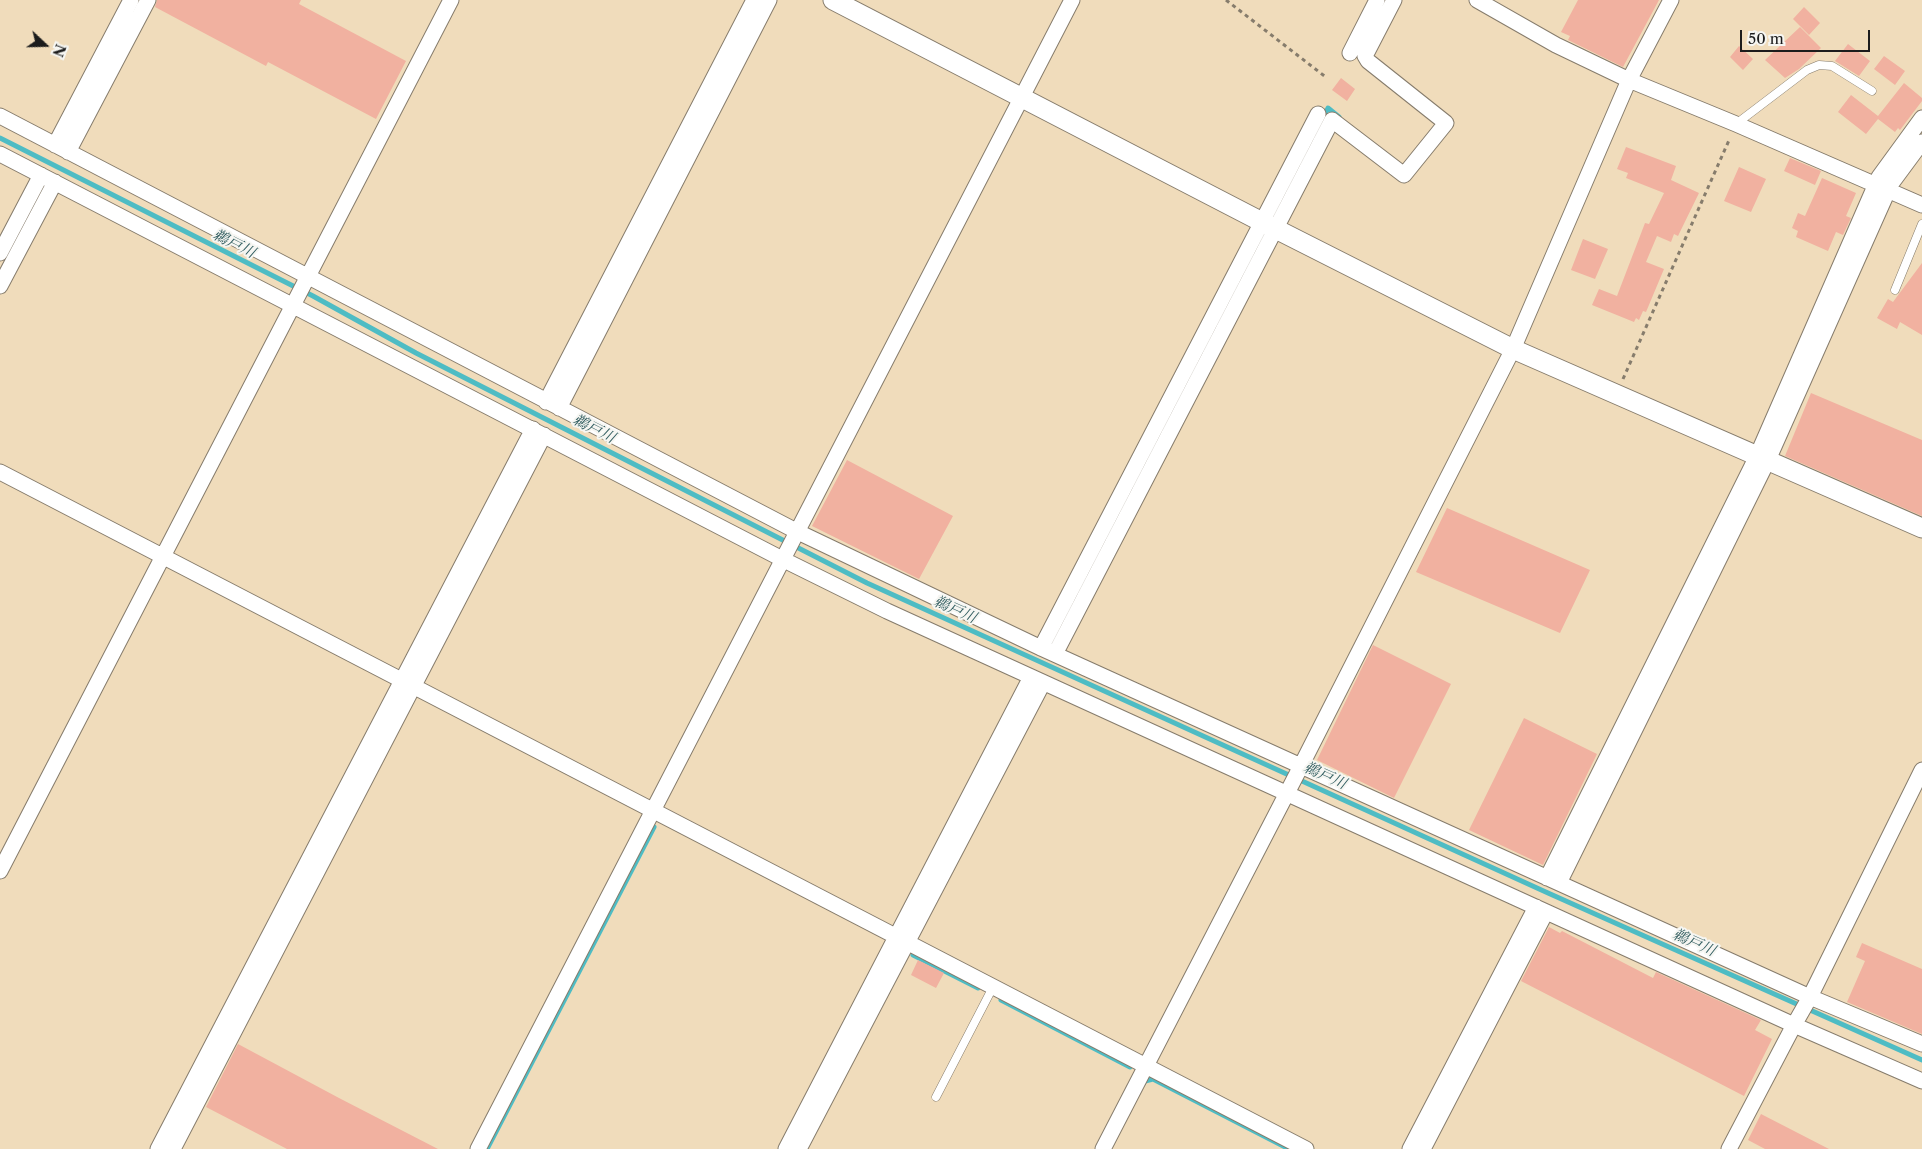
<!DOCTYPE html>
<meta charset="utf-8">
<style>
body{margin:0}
#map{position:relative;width:1922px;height:1149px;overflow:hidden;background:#f0dcbb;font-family:"Libre Caslon Text",serif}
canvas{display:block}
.north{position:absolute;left:20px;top:20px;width:50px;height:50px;-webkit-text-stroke:4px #f6f6f2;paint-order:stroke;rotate:111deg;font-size:14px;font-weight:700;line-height:20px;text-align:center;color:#1c1c1c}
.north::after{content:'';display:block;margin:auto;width:18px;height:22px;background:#1c1c1c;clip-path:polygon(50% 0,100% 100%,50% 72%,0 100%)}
.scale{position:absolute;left:1740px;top:30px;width:130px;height:22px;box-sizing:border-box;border:2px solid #1c1c1c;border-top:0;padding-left:6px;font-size:15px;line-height:18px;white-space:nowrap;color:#1c1c1c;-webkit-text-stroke:4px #f6f6f2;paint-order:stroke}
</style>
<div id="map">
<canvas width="1922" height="1149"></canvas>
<div class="north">N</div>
<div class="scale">50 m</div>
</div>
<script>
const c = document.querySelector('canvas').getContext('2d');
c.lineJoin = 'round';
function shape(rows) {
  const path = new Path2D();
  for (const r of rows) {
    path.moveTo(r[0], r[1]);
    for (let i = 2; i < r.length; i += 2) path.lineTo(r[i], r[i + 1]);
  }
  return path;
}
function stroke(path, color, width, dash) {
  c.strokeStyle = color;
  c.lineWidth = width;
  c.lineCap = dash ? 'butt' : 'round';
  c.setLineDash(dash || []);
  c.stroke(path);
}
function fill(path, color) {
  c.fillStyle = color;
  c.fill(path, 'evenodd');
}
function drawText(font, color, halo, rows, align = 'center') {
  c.font = font + ' "Libre Caslon Text","Noto Serif JP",serif';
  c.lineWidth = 4;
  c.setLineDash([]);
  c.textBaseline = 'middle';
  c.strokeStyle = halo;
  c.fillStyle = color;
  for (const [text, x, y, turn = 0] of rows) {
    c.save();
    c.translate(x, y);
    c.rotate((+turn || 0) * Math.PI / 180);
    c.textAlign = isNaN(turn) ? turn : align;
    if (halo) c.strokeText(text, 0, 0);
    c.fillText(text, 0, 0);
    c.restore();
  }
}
const stream = shape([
 [1323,118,1328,108,1339,117],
 [0,138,313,296,416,353,867,583,1548,893,1922,1060],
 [913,955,978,988],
 [1001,1000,1130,1067],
 [1143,1084,1145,1081,1153,1079,1289,1149],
 [487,1149,654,827]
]);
const building = shape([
 [157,0,301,0,299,4,406,61,376,119,268,62,266,66,155,7],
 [1578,0,1659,0,1623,67,1568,40,1570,36,1561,32],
 [1804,7,1820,23,1809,35,1793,19],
 [1800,27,1821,48,1799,69,1785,78,1765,60],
 [1848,44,1870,61,1859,76,1835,61],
 [1739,46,1753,59,1743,70,1730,57],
 [1884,56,1905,71,1895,85,1874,69],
 [1341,78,1355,89,1347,101,1332,90],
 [1904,83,1922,98,1922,101,1900,130,1898,128,1895,132,1878,119,1866,134,1838,112,1851,95,1878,116],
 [1626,147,1676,166,1671,180,1699,193,1678,236,1674,234,1671,242,1657,236,1646,262,1664,269,1646,312,1643,311,1639,320,1636,318,1634,322,1592,305,1599,289,1617,296,1645,223,1649,224,1664,193,1626,178,1628,173,1617,169],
 [1790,158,1821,171,1815,185,1784,171],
 [1739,167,1766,179,1751,212,1724,201],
 [1822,178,1856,193,1846,216,1851,218,1843,235,1836,232,1828,251,1796,237,1798,231,1792,228,1798,213,1805,216],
 [1583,239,1608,249,1595,279,1571,270],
 [1922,263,1922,335,1900,322,1897,329,1877,318,1888,299,1893,302],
 [1811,393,1922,440,1922,516,1785,456],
 [847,460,953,516,919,579,812,526],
 [1447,508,1590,570,1560,633,1416,572],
 [1373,645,1451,684,1394,798,1317,760],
 [1524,718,1597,754,1543,865,1469,830],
 [1549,927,1560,933,1562,931,1653,978,1656,972,1761,1020,1755,1030,1772,1039,1744,1096,1521,981],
 [1862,943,1922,969,1922,1034,1847,1002,1865,961,1856,957],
 [918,960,944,973,936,988,911,975],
 [238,1044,339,1098,438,1149,287,1149,206,1107],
 [1761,1114,1829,1149,1765,1149,1748,1140]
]);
const path = shape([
 [1226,0,1327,78],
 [1623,379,1730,138]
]);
const service = shape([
 [1736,124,1807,70,1819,65,1832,66,1872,91],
 [1895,290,1922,224],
 [936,1097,993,987]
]);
const minor = shape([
 [1477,0,1556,45,1629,80,1736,124,1922,205],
 [1350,53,1377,0],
 [0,116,798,532,1041,648,1301,766,1810,997,1922,1044],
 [55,145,131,0],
 [68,152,148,0],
 [0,154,784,560,887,611,1794,1025,1922,1081],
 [0,253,41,175],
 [0,286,55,182],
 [546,402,754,0],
 [559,408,769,0],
 [0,472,1306,1149],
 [1041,648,1318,114],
 [1055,654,1332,120,1404,175,1446,123,1368,61,1365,56,1394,0],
 [0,871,451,0],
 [1547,878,1757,456,1879,177,1922,118],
 [1559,883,1768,460,1891,184,1922,142],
 [158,1149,533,429],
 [173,1149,544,435],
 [478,1149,1072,0],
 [786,1149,1031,677],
 [799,1149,1043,683],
 [1103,1149,1301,766,1513,349,1629,80,1671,0],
 [1410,1149,1536,907],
 [1423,1149,1546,912],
 [1729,1149,1794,1025,1810,997,1922,770]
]);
const tertiary = shape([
 [833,0,1262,222,1513,349,1922,528]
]);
const waterNames = [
 ["鵜戸川",234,244,27],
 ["鵜戸川",594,429,27],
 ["鵜戸川",955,610,24],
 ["鵜戸川",1325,776,24],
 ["鵜戸川",1694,943,24]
];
stroke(stream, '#4ebcc4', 5);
fill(building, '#f1b1a0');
stroke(service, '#867c6c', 9);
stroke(minor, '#867c6c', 17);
stroke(tertiary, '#867c6c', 21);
stroke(path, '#867c6c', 3, [4, 4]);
stroke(service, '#fff', 8);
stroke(minor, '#fff', 15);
stroke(tertiary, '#fff', 19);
drawText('italic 15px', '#305c5f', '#f6f6f2', waterNames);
</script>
